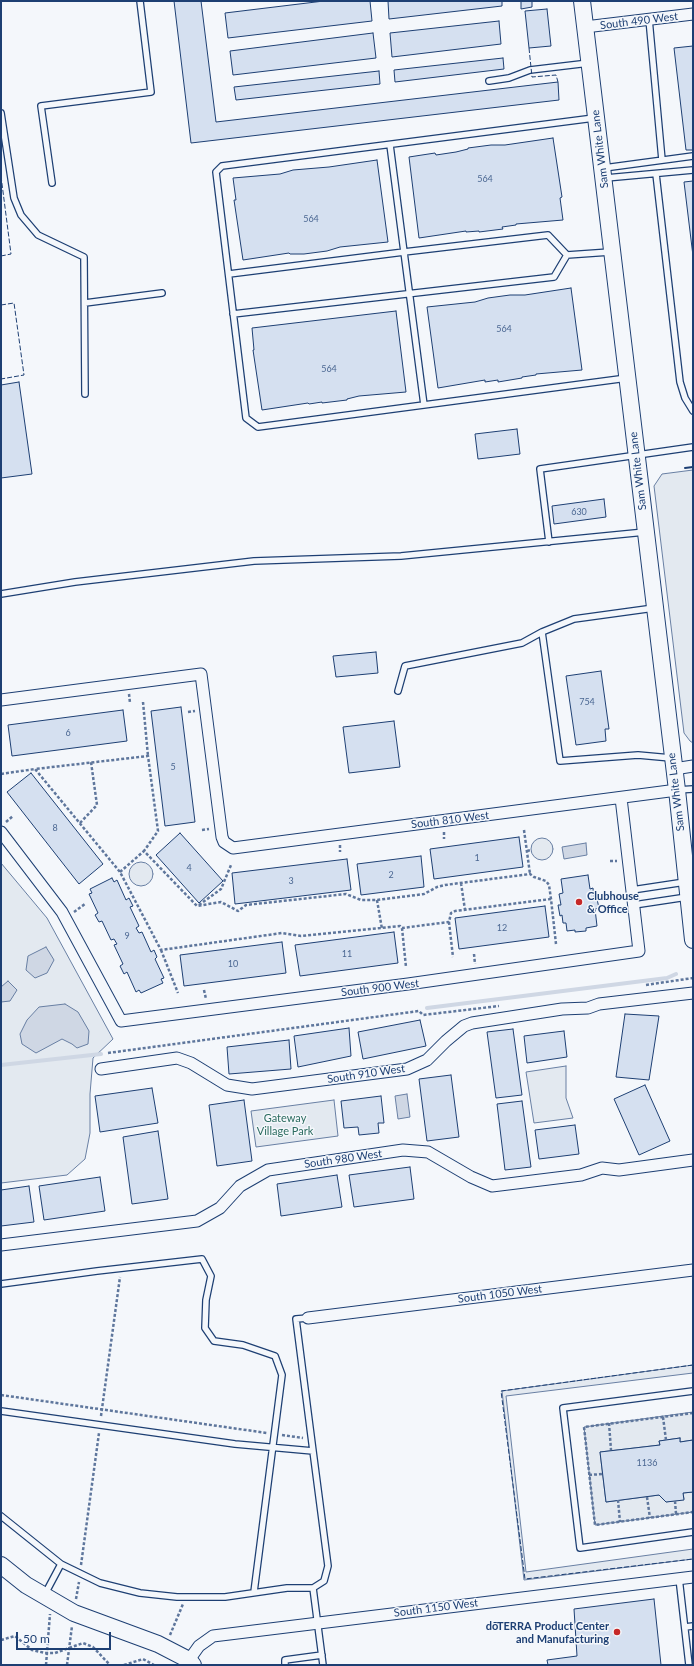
<!DOCTYPE html>
<meta charset="utf-8">
<style>
body{margin:0}
#map{position:relative;width:694px;height:1666px;overflow:hidden;background:#f4f7fb;font-family:Lato,sans-serif}
canvas{display:block}
.frame{position:absolute;inset:0;border:2px solid #1d3f73;pointer-events:none}
.scale{position:absolute;left:16px;top:1632px;width:95px;height:18px;box-sizing:border-box;border:2px solid #1d3f73;border-top:0;padding-left:5px;font-size:12px;line-height:14px;white-space:nowrap;color:#1d3f73;-webkit-text-stroke:3px #f4f7fb;paint-order:stroke}
</style>
<div id="map">
<canvas width="694" height="1666"></canvas>
<div class="frame"></div>
<div class="scale">50 m</div>
</div>
<script>
const c = document.querySelector('canvas').getContext('2d');
c.lineJoin = 'round';
function fill(path, color) {
  c.fillStyle = color;
  c.fill(path, 'evenodd');
}
function shape(rows) {
  const path = new Path2D();
  for (const r of rows) {
    if (r.length === 3) {
      path.moveTo(r[0] + r[2], r[1]);
      path.arc(r[0], r[1], r[2], 0, 2 * Math.PI);
      continue;
    }
    path.moveTo(r[0], r[1]);
    for (let i = 2; i < r.length; i += 2) path.lineTo(r[i], r[i + 1]);
  }
  return path;
}
function stroke(path, color, width, dash) {
  c.strokeStyle = color;
  c.lineWidth = width;
  c.lineCap = dash ? 'butt' : 'round';
  c.setLineDash(dash || []);
  c.stroke(path);
}
function drawText(font, color, halo, rows, align = 'center') {
  c.font = font + ' Lato,sans-serif';
  c.lineWidth = 3;
  c.setLineDash([]);
  c.textBaseline = 'middle';
  c.strokeStyle = halo;
  c.fillStyle = color;
  for (const [text, x, y, turn = 0] of rows) {
    c.save();
    c.translate(x, y);
    c.rotate((+turn || 0) * Math.PI / 180);
    c.textAlign = isNaN(turn) ? turn : align;
    if (halo) c.strokeText(text, 0, 0);
    c.fillText(text, 0, 0);
    c.restore();
  }
}
const green = shape([
 [693,470,693,743,690,741,684,733,654,486,662,474,693,470],
 [542,849,11],
 [141,874,12],
 [1,863,47,918,113,1039,93,1058,90,1094,90,1133,85,1159,67,1175,1,1183,1,863],
 [566,1066,566,1098,573,1118,534,1123,526,1072,566,1066],
 [334,1100,338,1136,256,1147,251,1111,334,1100],
 [693,1365,693,1373,506,1396,526,1572,693,1549,693,1559,524,1580,502,1391,693,1365],
 [693,1412,693,1440,680,1442,680,1438,659,1441,660,1445,600,1452,606,1502,659,1495,666,1502,684,1499,683,1493,693,1492,693,1512,595,1525,584,1427,693,1412]
]);
const water = shape([
 [586,843,587,855,564,859,562,847,586,843],
 [46,947,54,960,47,973,35,978,26,970,28,956,46,947],
 [8,981,17,990,10,1001,1,1002,1,987,8,981],
 [65,1004,78,1012,89,1031,88,1044,77,1048,72,1044,62,1039,36,1053,22,1044,20,1034,27,1020,39,1007,65,1004],
 [407,1094,410,1117,398,1119,395,1096,407,1094]
]);
const stream = shape([
 [427,1008,667,978,676,974],
 [1,1065,101,1054]
]);
const building = shape([
 [174,1,201,1,216,122,558,82,559,100,191,143,174,1],
 [324,1,370,1,372,21,228,38,225,13,324,1],
 [388,1,502,1,502,6,389,19,388,1],
 [521,1,532,1,532,7,521,9,521,1],
 [547,9,551,46,529,48,525,11,547,9],
 [499,21,501,44,392,57,390,33,499,21],
 [373,33,376,58,233,75,230,51,373,33],
 [693,46,693,150,686,150,674,48,693,46],
 [503,58,504,69,395,82,394,70,503,58],
 [379,71,380,84,236,100,234,87,379,71],
 [553,138,562,197,560,198,563,220,516,224,516,225,502,227,503,229,479,232,479,231,466,232,466,231,419,238,409,157,435,153,436,155,456,152,468,149,468,148,491,145,505,145,553,138],
 [377,160,388,242,340,247,327,251,304,254,290,254,289,253,243,260,234,200,236,200,233,178,280,174,293,170,329,167,377,160],
 [693,181,693,256,684,182,693,181],
 [571,288,582,370,536,374,536,375,522,377,522,378,498,382,498,380,485,382,485,380,438,388,427,307,475,302,488,298,510,295,525,295,571,288],
 [396,311,406,392,359,396,347,399,347,400,322,403,322,402,309,404,308,403,262,410,253,350,254,350,252,328,396,311],
 [19,382,32,474,1,478,1,385,19,382],
 [517,429,520,454,478,459,475,434,517,429],
 [604,499,606,517,554,524,552,506,604,499],
 [376,652,378,673,336,677,333,656,376,652],
 [601,671,609,729,605,729,606,741,576,745,566,676,601,671],
 [181,707,195,822,165,826,151,711,181,707],
 [123,710,127,741,12,756,8,725,123,710],
 [394,721,400,767,349,773,343,727,394,721],
 [31,773,103,864,79,884,7,792,31,773],
 [180,833,223,881,199,903,156,855,180,833],
 [519,837,523,867,434,879,430,849,519,837],
 [421,856,424,887,361,895,357,864,421,856],
 [347,859,351,890,235,904,232,873,347,859],
 [588,875,590,889,593,888,594,900,597,899,599,908,595,909,597,926,586,928,586,931,575,932,575,930,567,931,566,923,563,923,562,915,560,916,558,905,561,905,559,894,563,893,561,879,588,875],
 [112,878,114,882,117,880,126,900,129,898,133,906,130,907,139,926,136,928,139,933,142,932,151,952,154,950,157,957,155,959,164,978,161,979,163,983,141,993,139,990,136,992,127,972,124,974,120,966,123,964,114,945,117,944,114,939,111,940,102,921,99,922,95,915,98,913,89,894,92,893,90,889,112,878],
 [545,906,549,937,459,949,455,918,545,906],
 [394,932,398,963,300,976,295,945,394,932],
 [282,942,286,973,184,986,180,955,282,942],
 [625,1014,659,1016,649,1080,616,1077,625,1014],
 [420,1020,426,1046,363,1059,358,1032,420,1020],
 [349,1028,351,1056,298,1067,294,1036,349,1028],
 [513,1029,522,1095,496,1098,487,1032,513,1029],
 [564,1031,567,1057,527,1063,524,1036,564,1031],
 [289,1040,291,1069,229,1074,227,1047,289,1040],
 [451,1075,459,1137,427,1141,419,1079,451,1075],
 [645,1085,670,1141,639,1155,614,1099,645,1085],
 [152,1088,158,1123,100,1132,95,1096,152,1088],
 [381,1096,384,1123,378,1123,379,1133,359,1135,358,1127,344,1128,341,1101,381,1096],
 [244,1100,252,1161,217,1166,209,1105,244,1100],
 [522,1101,531,1167,505,1170,497,1104,522,1101],
 [575,1125,579,1154,539,1159,535,1130,575,1125],
 [158,1131,168,1199,132,1204,123,1137,158,1131],
 [410,1167,414,1199,354,1207,349,1175,410,1167],
 [337,1175,342,1207,281,1216,277,1184,337,1175],
 [100,1177,105,1211,44,1220,39,1186,100,1177],
 [29,1186,34,1222,1,1226,1,1190,29,1186],
 [680,1438,680,1442,693,1440,693,1492,683,1493,684,1500,666,1502,659,1495,606,1502,600,1452,660,1445,659,1441,680,1438],
 [654,1599,661,1665,548,1665,547,1660,577,1656,574,1609,654,1599]
]);
const path = shape([
 [129,694,130,703],
 [143,702,148,756],
 [188,712,195,711],
 [1,774,35,769],
 [6,822,13,816],
 [80,823,97,805,91,762],
 [202,830,209,829],
 [524,830,530,874],
 [444,832,444,839],
 [340,845,340,852],
 [527,851,531,850],
 [610,861,617,861],
 [120,872,144,851],
 [461,883,465,910],
 [551,899,455,911,451,913,449,922,402,928,400,926,301,936,282,933,161,950,120,872,35,769,148,756,158,831,144,851,197,906,221,902,238,911,246,905,346,894,361,900,377,900,424,894,437,887,445,885,530,874,534,877,546,881,549,885,551,899,556,944],
 [377,900,382,929],
 [199,905,221,889,231,865],
 [74,912,85,904],
 [449,922,453,957],
 [402,928,406,967],
 [161,950,178,993],
 [474,954,475,964],
 [646,985,693,978],
 [204,990,206,999],
 [108,1053,419,1011,423,1015,499,1006],
 [1,1395,267,1433],
 [693,1413,584,1427,595,1525,693,1512],
 [101,1416,120,1277],
 [663,1417,666,1440],
 [609,1423,611,1450],
 [282,1435,303,1438],
 [589,1475,602,1474],
 [647,1497,650,1518],
 [618,1500,620,1522],
 [675,1501,676,1514],
 [81,1565,99,1433],
 [76,1599,79,1582],
 [170,1635,183,1604],
 [1,1640,15,1636,32,1650,45,1653,55,1653,83,1643,93,1647,110,1665],
 [46,1665,50,1614],
 [67,1665,72,1626],
 [124,1665,143,1659,154,1665]
]);
const lane = shape([
 [649,19,662,160],
 [489,81,509,78,530,70,589,63],
 [1,113,14,198,21,215,38,235,84,257,85,394],
 [594,118,222,166,216,172,246,418,258,427,627,378],
 [390,145,424,405],
 [604,168,693,156],
 [656,174,680,382,685,398,693,411],
 [606,178,693,170],
 [52,183,41,106,151,92,140,1],
 [229,274,404,252,548,235,567,255,610,252],
 [85,303,162,293],
 [233,314,554,277,567,255],
 [549,542,540,469,693,447],
 [1,594,75,582,254,561,401,556,645,532],
 [654,608,574,619,542,632,560,761,638,755,671,758],
 [398,691,405,666,522,643,542,632],
 [677,790,693,789],
 [632,890,685,882],
 [634,905,687,897],
 [1,1284,97,1271,202,1259,211,1276,206,1300,205,1328,214,1341,243,1345,275,1356,282,1375,254,1592],
 [308,1318,296,1319,313,1451],
 [693,1391,563,1408,580,1548,693,1532],
 [1,1411,235,1444,313,1451,328,1566,324,1581,313,1588,323,1665],
 [1,1516,61,1564],
 [679,1578,689,1665],
 [45,1594,61,1564,100,1583,140,1593,177,1597,225,1597,287,1588,313,1588],
 [685,1627,693,1626],
 [285,1665,285,1660,322,1655]
]);
const street = shape([
 [585,27,693,14],
 [1,700,201,674,222,837,224,842,233,848,677,790],
 [674,769,693,766],
 [1,832,62,912,121,1021,408,984,639,951,621,798],
 [101,1069,177,1058,191,1063,227,1085,252,1089,407,1069,427,1060,446,1041,464,1026,472,1023,562,1009,588,1008,599,1004,693,993],
 [1,1245,197,1221,220,1208,240,1186,268,1170,403,1150,428,1152,471,1177,492,1186,581,1175,602,1168,619,1170,693,1160],
 [308,1318,693,1270],
 [189,1660,199,1646,213,1636,693,1577]
]);
const secondary = shape([
 [582,1,677,790,693,940],
 [1,1565,26,1585,74,1613,158,1644,189,1660,193,1665]
]);
const fence = shape([
 [529,48,532,77,556,75,558,82],
 [1,176,11,254,1,256],
 [1,305,14,303,24,375,1,379],
 [693,1365,501,1391,525,1579,693,1559]
]);
const wall = shape([
 [685,468,693,467]
]);
const markers = [
 [579,902,4,"#c62828"],
 [617,1632,4,"#c62828"]
];
const numberNames = [
 ["564",485,179],
 ["564",311,219],
 ["564",504,329],
 ["564",329,369],
 ["630",579,512],
 ["754",587,702],
 ["6",68,733],
 ["5",173,767],
 ["8",55,828],
 ["1",477,858],
 ["4",189,868],
 ["2",391,875],
 ["3",291,881],
 ["12",502,928],
 ["9",127,936],
 ["11",347,954],
 ["10",233,964],
 ["1136",647,1463]
];
const streetNames = [
 ["South 490 West",639,21,-7],
 ["Sam White Lane",600,149,-97],
 ["Sam White Lane",638,471,-97],
 ["Sam White Lane",676,792,-97],
 ["South 810 West",450,820,-7],
 ["South 900 West",380,988,-7],
 ["South 910 West",366,1074,-8],
 ["South 980 West",343,1159,-8],
 ["South 1050 West",500,1294,-7],
 ["South 1150 West",436,1608,-7]
];
const poiNames = [
 ["Clubhouse",587,896],
 ["& Office",587,909],
 ["dōTERRA Product Center",609,1626,"right"],
 ["and Manufacturing",609,1639,"right"]
];
const parkNames = [
 ["Gateway",285,1118],
 ["Village Park",285,1131]
];
fill(green, '#e3e9f0');
stroke(green, '#687fa3', 1);
fill(water, '#cfd7e4');
stroke(water, '#687fa3', 1);
stroke(stream, '#cfd7e4', 4);
fill(building, '#d5e0f0');
stroke(building, '#1d3f73', 1);
stroke(lane, '#1d3f73', 8);
stroke(street, '#1d3f73', 13);
stroke(secondary, '#1d3f73', 18);
stroke(path, '#5e769c', 2.5, [3, 2]);
stroke(lane, '#f4f7fb', 5.5);
stroke(street, '#f4f7fb', 11);
stroke(secondary, '#f4f7fb', 16);
stroke(fence, '#1d3f73', 1, [5, 2]);
stroke(wall, '#1d3f73', 2);
for (const [x, y, r, color] of markers) {
  const dot = new Path2D();
  dot.arc(x, y, r, 0, 2 * Math.PI);
  c.fillStyle = color;
  c.fill(dot);
  stroke(dot, '#f4f7fb', 1.5);
}
drawText('9px', '#4b6792', null, numberNames);
drawText('11px', '#1d3f73', '#f4f7fb', streetNames);
drawText('bold 11px', '#1d3f73', '#f4f7fb', poiNames, 'left');
drawText('11px', '#2c6c60', '#f4f7fb', parkNames);
</script>
